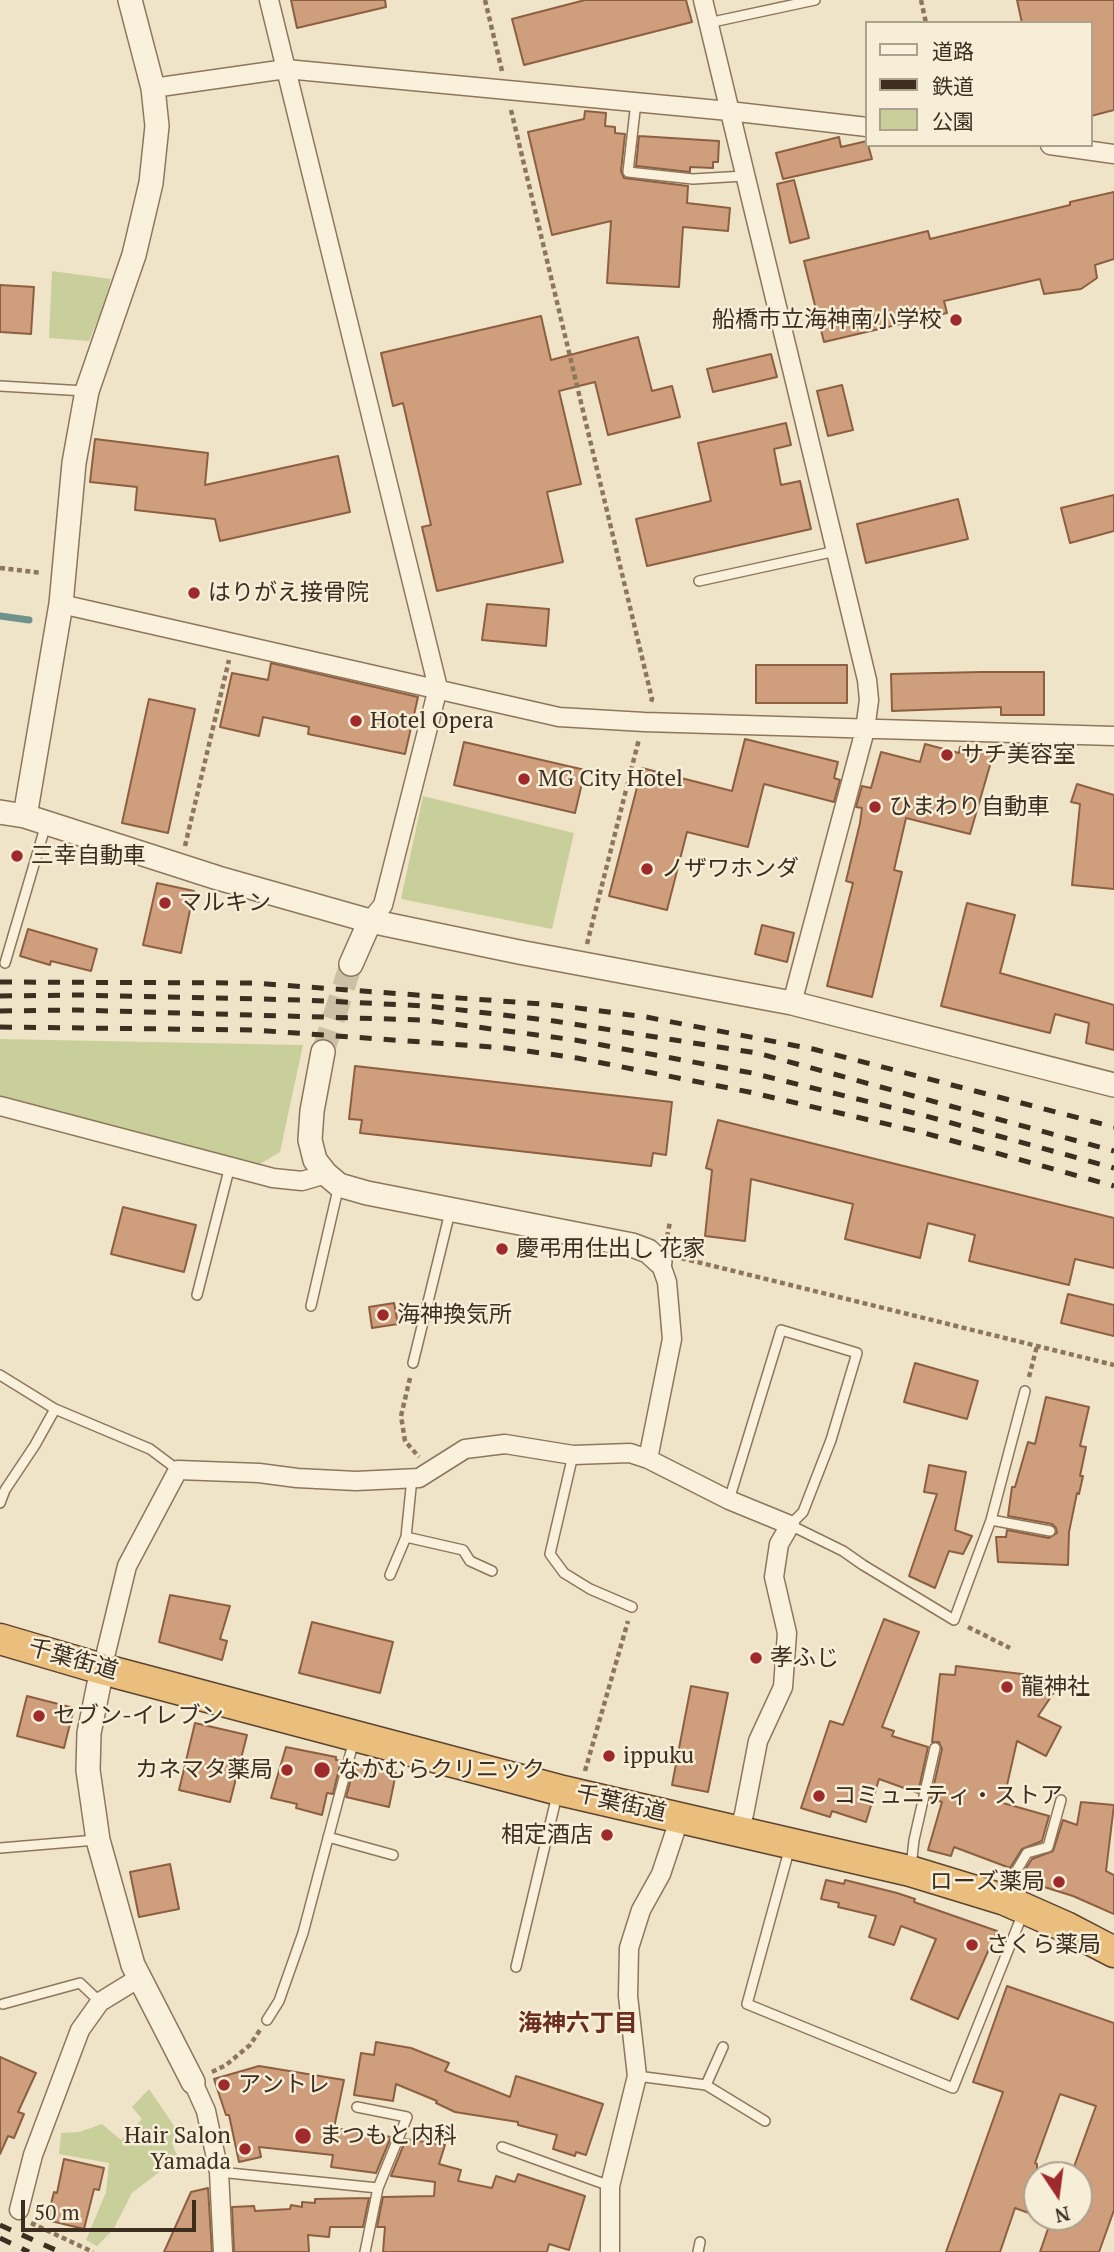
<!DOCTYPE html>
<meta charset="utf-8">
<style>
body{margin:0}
#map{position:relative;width:1114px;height:2252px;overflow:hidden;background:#f0e4c8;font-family:"PT Serif","Noto Sans JP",serif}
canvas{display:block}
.legend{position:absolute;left:865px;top:21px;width:228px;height:126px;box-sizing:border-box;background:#f7eed8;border:2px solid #ada18e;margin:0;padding:9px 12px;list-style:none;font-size:21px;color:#3d2e20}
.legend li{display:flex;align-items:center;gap:14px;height:35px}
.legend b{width:35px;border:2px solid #ada18e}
.north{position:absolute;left:1023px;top:2161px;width:70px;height:70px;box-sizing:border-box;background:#f7eed8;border:2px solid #ada18e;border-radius:50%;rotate:167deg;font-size:19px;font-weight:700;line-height:28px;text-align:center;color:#3d2e20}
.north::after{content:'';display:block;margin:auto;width:24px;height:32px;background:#9e2a2b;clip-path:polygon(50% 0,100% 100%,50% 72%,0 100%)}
.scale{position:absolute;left:21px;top:2200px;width:175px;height:32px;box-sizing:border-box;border:4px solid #3d2e20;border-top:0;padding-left:9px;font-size:21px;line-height:24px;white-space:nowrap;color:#3d2e20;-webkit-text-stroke:5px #f7eed8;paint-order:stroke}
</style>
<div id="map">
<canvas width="1114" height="2252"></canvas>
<ul class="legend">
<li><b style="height:9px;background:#faf1dc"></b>道路</li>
<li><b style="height:9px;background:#3d2e20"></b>鉄道</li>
<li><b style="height:19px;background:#c9cf9b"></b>公園</li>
</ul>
<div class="north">N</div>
<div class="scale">50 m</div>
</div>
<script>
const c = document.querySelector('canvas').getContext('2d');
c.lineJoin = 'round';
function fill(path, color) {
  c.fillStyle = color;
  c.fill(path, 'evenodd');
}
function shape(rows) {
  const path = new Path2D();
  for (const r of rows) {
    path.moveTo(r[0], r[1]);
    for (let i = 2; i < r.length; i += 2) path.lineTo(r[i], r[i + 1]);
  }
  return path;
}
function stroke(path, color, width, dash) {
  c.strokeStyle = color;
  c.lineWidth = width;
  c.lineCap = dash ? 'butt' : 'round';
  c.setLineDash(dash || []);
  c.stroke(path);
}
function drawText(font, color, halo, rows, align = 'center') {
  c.font = font + ' "PT Serif","Noto Sans JP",serif';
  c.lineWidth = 5;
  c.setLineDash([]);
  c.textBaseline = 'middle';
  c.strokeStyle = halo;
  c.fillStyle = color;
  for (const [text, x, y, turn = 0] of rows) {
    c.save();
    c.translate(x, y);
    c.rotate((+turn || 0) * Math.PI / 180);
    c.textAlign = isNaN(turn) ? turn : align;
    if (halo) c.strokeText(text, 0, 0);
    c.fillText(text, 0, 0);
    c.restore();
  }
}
const green = shape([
 [52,271,111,279,102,310,89,341,49,338],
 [423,796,574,833,552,929,401,899],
 [0,1039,303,1045,280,1152,260,1164,0,1096],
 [149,2089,181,2136,172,2143,177,2155,171,2163,132,2193,113,2230,97,2246,86,2240,106,2192,109,2163,59,2154,61,2133,79,2132,102,2124,121,2140,142,2119,132,2107]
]);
const stream = shape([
 [0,616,29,620]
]);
const building = shape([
 [291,0,385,0,386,7,297,28,291,0],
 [585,0,686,0,692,22,524,65,512,19,585,0],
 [1017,0,1114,0,1114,110,1091,116,1091,23,1022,23,1017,0],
 [585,111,606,113,605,126,615,127,615,133,625,134,621,171,624,178,688,186,687,203,730,208,728,231,683,227,679,287,607,283,611,221,552,235,528,132,584,119,585,111],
 [639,136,719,141,718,162,713,162,713,168,690,167,690,172,636,166,639,136],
 [839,137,841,147,867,141,872,159,783,179,776,153,839,137],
 [794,180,809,238,790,243,777,184,794,180],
 [1114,192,1114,259,1095,265,1097,278,1081,289,1044,294,1040,279,944,301,947,313,824,342,804,261,928,231,930,239,1070,205,1070,202,1114,192],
 [0,285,34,287,31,334,0,332,0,285],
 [541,316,551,360,638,337,652,391,672,386,680,417,608,435,595,382,559,391,581,484,547,492,563,562,437,591,422,527,431,525,403,403,393,406,381,353,541,316],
 [771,354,777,377,713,392,707,369,771,354],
 [842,385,853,430,828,436,817,391,842,385],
 [786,423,791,445,774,449,781,485,800,481,811,529,647,566,636,519,711,501,698,443,786,423],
 [95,439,208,453,205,485,338,456,350,512,220,541,215,519,135,510,137,487,90,482,95,439],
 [1114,495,1114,531,1070,543,1061,508,1114,495],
 [958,499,968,539,866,563,857,524,958,499],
 [487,604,549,609,546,646,482,640,487,604],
 [271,663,418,697,405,754,308,734,309,727,263,717,259,736,220,727,232,673,268,680,271,663],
 [756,665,847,665,847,703,756,703,756,665],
 [981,672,1044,672,1044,715,1001,715,1001,707,892,711,891,674,981,672],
 [149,699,195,709,168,833,122,823,149,699],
 [745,739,838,762,834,778,840,780,834,802,764,784,748,847,687,832,667,910,609,896,642,768,732,791,745,739],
 [464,742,585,770,575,813,454,785,464,742],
 [925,744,959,753,960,747,993,755,970,834,906,818,894,870,902,872,872,997,827,986,853,883,846,881,860,823,862,808,856,807,862,786,871,788,881,752,920,762,925,744],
 [1077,784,1114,795,1114,889,1072,885,1080,804,1071,802,1077,784],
 [157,883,194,891,181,953,143,945,157,883],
 [967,903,1015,915,1000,973,1114,1005,1114,1050,1086,1043,1089,1023,1055,1014,1050,1033,941,1006,967,903],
 [762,925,794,933,787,962,755,954,762,925],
 [28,929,97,949,91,971,51,961,50,965,20,956,28,929],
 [355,1066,672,1102,666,1155,653,1153,651,1166,360,1133,362,1120,349,1119,355,1066],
 [718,1120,1114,1218,1114,1268,1075,1259,1069,1285,969,1261,975,1235,928,1223,920,1258,845,1239,853,1204,751,1179,745,1241,705,1236,712,1170,706,1168,718,1120],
 [123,1207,196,1225,184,1272,111,1254,123,1207],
 [1068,1294,1114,1305,1114,1336,1061,1323,1068,1294],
 [394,1303,398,1324,372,1328,369,1307,394,1303],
 [915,1363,978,1381,967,1419,904,1402,915,1363],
 [1046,1397,1089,1407,1080,1446,1086,1447,1080,1476,1083,1476,1079,1494,1077,1493,1069,1532,1068,1565,998,1562,996,1537,1006,1537,1007,1530,1049,1538,1057,1533,1056,1528,1052,1524,1008,1516,1012,1487,1015,1487,1028,1442,1035,1444,1046,1397],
 [929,1465,966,1472,955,1530,972,1536,963,1554,949,1551,935,1588,909,1576,937,1494,924,1492,929,1465],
 [170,1595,230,1606,220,1639,227,1641,222,1660,159,1642,170,1595],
 [884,1619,919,1632,882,1727,894,1731,892,1736,928,1747,918,1793,879,1779,866,1822,832,1811,830,1817,801,1808,830,1721,843,1725,884,1619],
 [312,1622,393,1642,380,1693,299,1673,312,1622],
 [956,1666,1063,1679,1038,1716,1061,1727,1046,1756,1017,1741,1003,1803,1049,1816,1042,1841,1022,1849,1010,1868,954,1847,951,1856,928,1850,942,1802,931,1798,942,1749,939,1742,932,1742,940,1674,955,1675,956,1666],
 [691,1686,728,1693,708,1792,672,1785,691,1686],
 [27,1696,74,1708,64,1748,17,1736,27,1696],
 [195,1723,247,1735,230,1802,179,1790,195,1723],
 [286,1747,336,1757,336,1760,341,1761,333,1794,327,1793,322,1815,296,1808,297,1804,271,1798,286,1747],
 [355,1764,396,1773,389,1807,346,1797,355,1764],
 [1081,1802,1114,1805,1106,1871,1114,1875,1114,1914,1073,1896,1025,1881,1027,1874,1023,1873,1032,1859,1053,1851,1063,1820,1077,1825,1081,1802],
 [170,1864,179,1909,139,1917,130,1872,170,1864],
 [826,1880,844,1884,845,1880,897,1893,915,1899,914,1902,997,1931,958,2019,911,1999,936,1939,901,1926,894,1945,869,1937,876,1916,838,1907,839,1903,821,1899,826,1880],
 [1007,1986,1114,2023,1114,2210,1099,2252,1040,2252,1052,2217,1079,2217,1079,2175,1071,2175,1096,2106,1060,2094,1035,2163,1037,2164,1037,2216,1015,2208,1000,2252,946,2252,1003,2092,973,2082,1007,1986],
 [376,2042,411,2048,449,2063,445,2071,510,2097,516,2076,603,2104,586,2155,576,2152,575,2156,553,2149,557,2135,518,2125,518,2122,455,2112,436,2103,437,2101,396,2084,393,2101,354,2095,361,2053,374,2055,376,2042],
 [0,2057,36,2073,18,2112,24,2114,14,2138,8,2136,0,2154,0,2057],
 [259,2066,344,2080,334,2128,391,2137,376,2173,331,2167,333,2155,259,2147,261,2157,239,2162,229,2115,226,2115,214,2079,259,2066],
 [406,2139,445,2145,439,2164,461,2170,458,2181,492,2188,496,2176,515,2182,518,2174,585,2196,569,2250,549,2244,547,2252,383,2252,385,2227,377,2227,383,2197,434,2196,435,2182,391,2176,406,2139],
 [64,2159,104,2168,99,2190,94,2189,84,2229,47,2220,54,2192,57,2193,64,2159],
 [208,2188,212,2252,164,2252,191,2192,208,2188],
 [369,2198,363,2227,330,2227,329,2237,308,2235,309,2252,234,2252,232,2207,254,2206,255,2211,290,2209,291,2205,302,2207,302,2202,315,2203,315,2199,369,2198]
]);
const tertiaryTunnel = shape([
 [323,1052,351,964]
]);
const path = shape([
 [485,0,502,71],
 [921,0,926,23],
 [511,110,652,699,650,704],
 [0,568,42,573],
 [185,846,229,660],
 [587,944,639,739],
 [667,1237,670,1222],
 [681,1258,1114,1365],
 [1029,1377,1037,1346],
 [410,1378,401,1416,405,1441,419,1457],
 [968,1627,1010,1648],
 [585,1771,628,1621],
 [212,2072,226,2065,250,2045,260,2030],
 [31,2223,93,2252]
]);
const service = shape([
 [708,23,815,0],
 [636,102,628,172,693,179,744,176],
 [0,386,85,391],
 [699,581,836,551],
 [5,963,46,824],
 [197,1295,230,1166],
 [311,1306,339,1185],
 [413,1363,450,1212],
 [0,1375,55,1409,150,1449,178,1470],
 [573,1455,550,1554,564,1573,590,1589,632,1607],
 [729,1500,781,1330,857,1353,831,1440,803,1512,790,1525,843,1551,863,1565,954,1620,991,1520,1025,1391],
 [0,1503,5,1490,35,1445,55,1409],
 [991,1520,1050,1531],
 [406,1537,463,1550,470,1561,492,1571],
 [390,1575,406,1537,412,1478],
 [328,1837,393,1855],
 [790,1847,747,2004,953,2088,1023,1913],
 [0,1848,96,1840],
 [911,1867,914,1840,935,1748],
 [1007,1894,1011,1880,1027,1853,1048,1847,1061,1800],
 [516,1967,557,1795],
 [3,2004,80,1983,100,2002],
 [267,2020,279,2001,303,1933,354,1740],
 [637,2076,706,2085,765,2121],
 [706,2085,723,2047],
 [357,2107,407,2117,378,2188,365,2252],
 [502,2147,610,2186],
 [219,2172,378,2188],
 [698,2252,700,2242]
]);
const minor = shape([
 [269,0,438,688,383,905,370,921],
 [703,0,867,680,869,700,865,730,792,1003],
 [153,88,286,69,729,111,867,127],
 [1050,145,1114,154],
 [61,604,559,717,644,722,1114,736],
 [0,1106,273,1178,302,1181,326,1174],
 [660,1262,667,1282,672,1339,648,1459,729,1500,790,1525,779,1544,774,1577,787,1633,783,1687,758,1741,744,1814,738,1831],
 [102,1669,127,1566,178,1470,259,1473,297,1478,356,1481,419,1478,465,1449,505,1444,573,1455,630,1453,648,1459],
 [193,2082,206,2111,219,2172,223,2252],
 [19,2210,33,2155,80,2030,100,2002,139,1978],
 [610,2252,610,2186,637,2076,628,1996,629,1948,641,1910,661,1874,680,1817]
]);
const tertiary = shape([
 [0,812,25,816,218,878,370,921,519,952,792,1003,1114,1085],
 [25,816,61,604,74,463,87,391,134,255,151,183,157,126,153,88,130,0],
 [351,964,370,921],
 [323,1052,312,1111,310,1140,315,1160,326,1174,339,1185,367,1193,632,1245,648,1251,660,1262],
 [102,1669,89,1733,88,1770,98,1840,133,1965,193,2082]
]);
const trunk = shape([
 [0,1639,102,1669,559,1790,910,1871,1005,1900,1066,1927,1114,1952]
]);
const rail = shape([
 [0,982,253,983,555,1005,646,1017,813,1049,1114,1127],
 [0,996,79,995,304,1000,427,1006,554,1021,757,1053,1114,1151],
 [0,1011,76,1010,424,1020,575,1040,752,1073,926,1116,1114,1168],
 [0,1027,253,1030,506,1048,577,1058,749,1092,921,1132,1114,1186],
 [0,2225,60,2252],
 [0,2238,29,2252]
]);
const markers = [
 [956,320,7,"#9e2a2b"],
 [194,593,7,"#9e2a2b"],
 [356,721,7,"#9e2a2b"],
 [947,755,7,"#9e2a2b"],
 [524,779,7,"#9e2a2b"],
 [875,807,7,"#9e2a2b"],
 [17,856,7,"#9e2a2b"],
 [647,869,7,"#9e2a2b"],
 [165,903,7,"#9e2a2b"],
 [502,1249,7,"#9e2a2b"],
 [383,1315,7,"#9e2a2b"],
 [756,1658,7,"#9e2a2b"],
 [1007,1687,7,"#9e2a2b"],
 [39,1716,7,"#9e2a2b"],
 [609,1756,7,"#9e2a2b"],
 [287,1770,7,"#9e2a2b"],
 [322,1770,9,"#9e2a2b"],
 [819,1796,7,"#9e2a2b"],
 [607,1835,7,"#9e2a2b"],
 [1059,1882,7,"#9e2a2b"],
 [972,1945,7,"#9e2a2b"],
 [224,2085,7,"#9e2a2b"],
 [303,2136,9,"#9e2a2b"],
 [245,2149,7,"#9e2a2b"]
];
const poiNames = [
 ["船橋市立海神南小学校",942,320,"right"],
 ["はりがえ接骨院",208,593],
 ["Hotel Opera",370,721],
 ["サチ美容室",961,755],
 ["MG City Hotel",538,779],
 ["ひまわり自動車",889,807],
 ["三幸自動車",31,856],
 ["ノザワホンダ",661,869],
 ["マルキン",179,903],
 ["慶弔用仕出し 花家",516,1249],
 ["海神換気所",397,1315],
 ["孝ふじ",770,1658],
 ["龍神社",1021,1687],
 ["セブン-イレブン",53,1716],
 ["ippuku",623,1756],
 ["カネマタ薬局",273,1770,"right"],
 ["なかむらクリニック",338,1770],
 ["コミュニティ・ストア",833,1796],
 ["相定酒店",593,1835,"right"],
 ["ローズ薬局",1045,1882,"right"],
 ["さくら薬局",986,1945],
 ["アントレ",238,2085],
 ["Hair Salon",231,2136,"right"],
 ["Yamada",231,2162,"right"],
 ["まつもと内科",319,2136]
];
const streetNames = [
 ["千葉街道",73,1660,16],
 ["千葉街道",621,1804,13]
];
const neighbourhoodNames = [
 ["海神六丁目",578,2024]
];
fill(green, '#c9cf9b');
stroke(stream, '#6f938a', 7);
fill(building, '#cf9f7d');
stroke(building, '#8d5f41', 2);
stroke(tertiaryTunnel, '#ccc0a6', 23, [23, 11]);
stroke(service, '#8d765c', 12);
stroke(minor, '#8d765c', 21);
stroke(tertiary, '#8d765c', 26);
stroke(trunk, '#5b4430', 33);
stroke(path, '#8d765c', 4.5, [5, 3.5]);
stroke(service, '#faf1dc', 9);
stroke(minor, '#faf1dc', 18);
stroke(tertiary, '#faf1dc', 23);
stroke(trunk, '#eabe7c', 30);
stroke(rail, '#3d2e20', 5, [12, 12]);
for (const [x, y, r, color] of markers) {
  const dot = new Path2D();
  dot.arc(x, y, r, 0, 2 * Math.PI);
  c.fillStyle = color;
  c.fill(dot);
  stroke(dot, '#f7eed8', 2.5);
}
drawText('23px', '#3d2e20', '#f7eed8', poiNames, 'left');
drawText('23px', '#3d2e20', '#f7eed8', streetNames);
drawText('bold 24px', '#6b2e1e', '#f7eed8', neighbourhoodNames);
</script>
